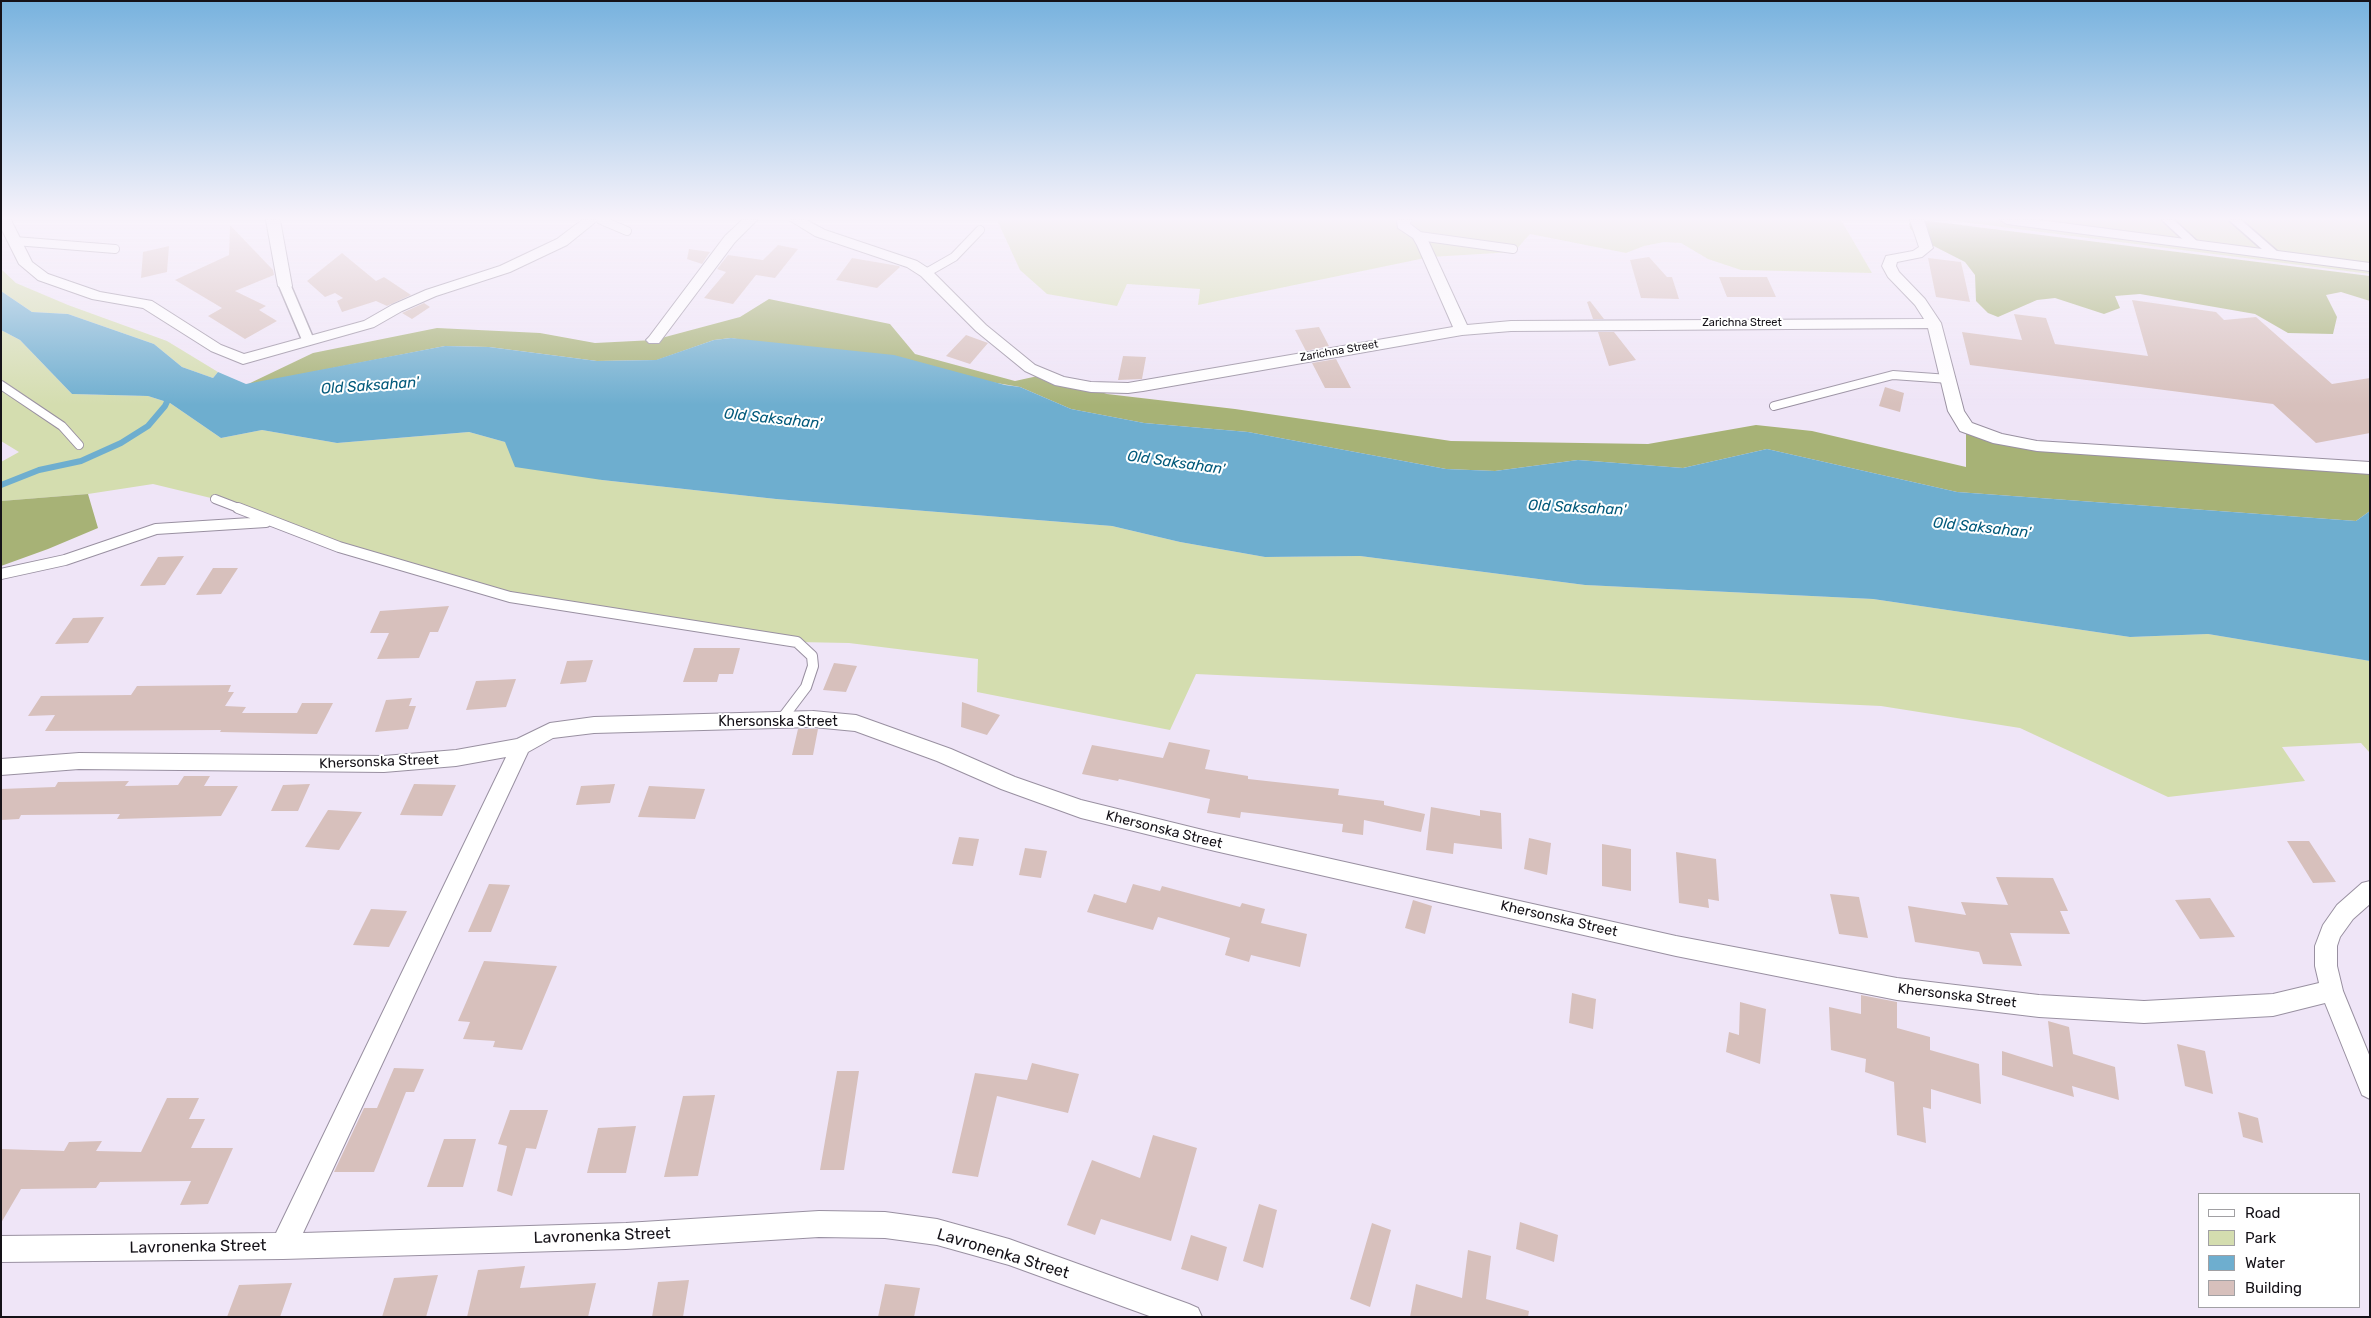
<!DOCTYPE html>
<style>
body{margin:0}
#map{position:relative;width:2371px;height:1318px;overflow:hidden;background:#efe5f7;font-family:Rubik,sans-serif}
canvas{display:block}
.frame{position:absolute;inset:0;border:2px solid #151218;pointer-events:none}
.legend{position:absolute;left:2198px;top:1193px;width:162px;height:115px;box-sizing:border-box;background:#fff;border:1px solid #a1a0a3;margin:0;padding:6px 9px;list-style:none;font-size:15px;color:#151218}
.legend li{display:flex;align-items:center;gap:10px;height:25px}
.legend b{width:25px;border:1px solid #a1a0a3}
</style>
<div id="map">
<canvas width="2371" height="1318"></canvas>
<div class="frame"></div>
<ul class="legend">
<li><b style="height:6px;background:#fff"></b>Road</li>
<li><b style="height:14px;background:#d4ddaf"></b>Park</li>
<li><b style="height:14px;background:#6eaecf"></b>Water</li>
<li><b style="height:14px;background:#d7c0bc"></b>Building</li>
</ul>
</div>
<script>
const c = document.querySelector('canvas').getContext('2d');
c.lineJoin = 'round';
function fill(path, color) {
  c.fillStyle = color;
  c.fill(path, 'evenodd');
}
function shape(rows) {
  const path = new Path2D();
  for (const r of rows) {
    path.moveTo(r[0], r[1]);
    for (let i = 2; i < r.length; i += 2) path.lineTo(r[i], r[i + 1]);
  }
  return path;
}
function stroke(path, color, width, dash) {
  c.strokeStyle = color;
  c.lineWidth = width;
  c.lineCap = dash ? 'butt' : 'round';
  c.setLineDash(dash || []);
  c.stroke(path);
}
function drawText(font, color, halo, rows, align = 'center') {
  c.font = font + ' Rubik,sans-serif';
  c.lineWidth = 4;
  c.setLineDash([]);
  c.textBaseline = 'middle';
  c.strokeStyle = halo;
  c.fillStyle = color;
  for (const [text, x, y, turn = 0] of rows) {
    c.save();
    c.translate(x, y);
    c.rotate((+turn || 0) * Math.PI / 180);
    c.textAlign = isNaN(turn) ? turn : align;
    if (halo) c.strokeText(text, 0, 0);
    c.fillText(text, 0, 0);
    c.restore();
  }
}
const green = shape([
 [997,220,1841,220,1872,273,1741,270,1708,259,1681,243,1664,242,1644,246,1626,253,1530,234,1514,252,1430,257,1198,305,1200,289,1127,284,1117,306,1047,294,1020,270],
 [1947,220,2370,220,2370,274],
 [1,269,16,283,68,305,167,341,218,372,213,378,182,367,154,344,68,314,32,312,1,291],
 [1,330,20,340,72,394,148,396,170,403,221,438,262,430,337,443,469,432,505,442,602,480,776,499,1112,526,1180,542,1265,557,1360,556,1585,585,1873,599,2130,637,2208,634,2370,661,2370,753,2361,743,2282,747,2305,781,2168,797,2020,728,1881,706,1196,674,1170,730,977,692,978,659,849,643,797,642,595,611,442,578,215,499,153,484,88,494,1,501,1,462,19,452,1,441]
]);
const forest = shape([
 [1921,220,2370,276,2370,301,2341,292,2326,295,2337,317,2333,334,2288,333,2255,314,2140,294,2115,296,2120,308,2104,314,2055,298,2037,300,1998,317,1988,313,1976,301,1975,275,1965,262,1918,238,1910,228,1909,223],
 [769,299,890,324,915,354,1015,381,1047,374,1107,394,1235,409,1451,441,1648,444,1756,425,1812,431,1966,467,1966,427,1999,439,2370,468,2370,511,2356,521,1957,492,1767,449,1683,468,1578,460,1495,471,1446,469,1248,432,1144,423,1071,409,1020,387,731,338,714,340,657,360,597,361,489,347,445,346,246,385,313,353,437,328,540,333,595,343,654,340,740,317],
 [88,494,98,528,48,549,1,566,1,501]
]);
const water = shape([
 [1,291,32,312,68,314,154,344,182,367,213,378,218,372,246,384,445,346,489,347,597,361,656,360,714,340,731,338,894,355,1005,385,1020,387,1071,409,1144,423,1248,432,1446,469,1495,471,1578,460,1683,468,1767,449,1957,492,2356,521,2370,511,2370,661,2208,634,2130,637,1873,599,1585,585,1360,556,1265,557,1180,542,1112,526,776,499,602,480,515,467,505,442,469,432,337,443,262,430,221,438,170,403,148,396,72,394,20,340,1,330]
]);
const stream = shape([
 [1,485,39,470,81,461,121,443,148,426,165,406,171,393]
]);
const building = shape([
 [230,225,273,270,274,275,235,291,266,306,259,310,277,321,245,339,208,316,222,308,175,280,229,255],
 [778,245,798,249,775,278,756,275,733,304,704,298,726,272,717,269,728,255,763,260],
 [169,246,167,272,141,278,143,252],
 [689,249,710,252,702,264,687,259],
 [342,253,376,281,384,277,411,295,387,306,376,301,342,312,337,301,343,298,335,293,325,297,307,281],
 [1649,257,1667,277,1672,277,1679,299,1641,298,1630,260],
 [852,258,899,266,900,267,877,288,836,280],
 [1928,258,1961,262,1970,302,1936,297],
 [1719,277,1767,277,1776,297,1727,297],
 [2132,300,2216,312,2224,320,2256,317,2332,384,2370,378,2370,433,2316,443,2273,404,1970,365,1962,332,2022,340,2014,314,2046,318,2055,344,2148,356],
 [1590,301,1604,319,1593,319,1587,302],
 [424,303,430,307,412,319,402,313],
 [1319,327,1329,346,1306,351,1295,330],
 [1598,332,1614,332,1636,360,1609,366],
 [966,335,988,343,970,364,946,356],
 [1123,356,1146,357,1142,379,1118,380],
 [1336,359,1351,388,1325,388,1312,363],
 [1885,387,1904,393,1900,412,1879,406],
 [184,556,165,585,140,586,158,557],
 [213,568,238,568,221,594,196,595],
 [449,606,438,632,430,632,419,658,377,659,389,633,370,633,380,611],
 [104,617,88,643,55,644,73,618],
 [694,648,740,648,733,674,719,674,717,682,683,682],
 [593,660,586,682,560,684,567,661],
 [834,663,857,666,846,692,823,690],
 [516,679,506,707,466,710,476,681],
 [231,685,228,692,234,692,225,706,246,707,242,713,297,713,302,703,333,703,317,734,220,732,221,730,45,731,55,715,28,716,41,696,131,695,137,686],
 [412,698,409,706,416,706,408,729,375,732,386,700],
 [962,702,1000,715,987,735,961,727],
 [798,729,818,729,813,755,792,755],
 [1169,742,1210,750,1205,769,1248,776,1248,779,1339,789,1338,795,1384,801,1384,805,1425,814,1421,832,1364,820,1363,835,1342,832,1343,824,1241,812,1240,818,1207,813,1210,799,1119,779,1118,781,1082,774,1092,745,1163,758],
 [184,776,210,776,204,786,238,786,221,816,117,819,120,814,21,815,19,819,1,820,1,789,55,787,58,782,129,781,125,786,178,785],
 [310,784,298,811,271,811,283,785],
 [414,784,456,785,442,816,400,815],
 [615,784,610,803,576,805,581,786],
 [649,786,705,789,695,819,638,817],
 [1431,807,1480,816,1480,810,1501,813,1502,849,1454,843,1453,854,1426,850],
 [328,810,362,812,339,850,305,847],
 [959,837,979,839,973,866,952,864],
 [1529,838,1551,843,1547,875,1524,869],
 [2287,841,2309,841,2336,882,2313,883],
 [1602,844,1631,849,1631,891,1602,886],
 [1025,848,1047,851,1041,878,1019,875],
 [1676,852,1716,859,1719,901,1708,899,1709,908,1679,903],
 [1996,877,2053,878,2068,911,2060,911,2070,934,2010,933,2022,966,1983,964,1979,952,1915,942,1908,906,1966,915,1961,902,2008,905],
 [489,884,510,885,491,932,468,932],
 [1133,884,1160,891,1162,886,1240,907,1242,903,1265,909,1261,923,1307,934,1300,967,1251,955,1249,962,1225,955,1230,938,1158,917,1153,930,1087,912,1094,894,1126,903],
 [1830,894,1859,897,1868,938,1839,934],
 [2210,898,2235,937,2200,939,2175,900],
 [1413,900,1432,906,1425,934,1405,928],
 [371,909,407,911,389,947,353,945],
 [484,961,557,966,522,1050,493,1047,495,1041,463,1039,470,1022,458,1021],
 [1572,993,1596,999,1593,1029,1569,1023],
 [1861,995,1897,1002,1897,1028,1930,1037,1930,1050,1979,1064,1981,1104,1931,1089,1931,1109,1923,1107,1926,1143,1897,1135,1894,1082,1865,1072,1866,1059,1831,1050,1829,1007,1861,1014],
 [1740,1002,1766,1009,1760,1064,1726,1052,1729,1032,1739,1035],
 [2048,1021,2069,1027,2073,1054,2115,1067,2119,1100,2072,1086,2074,1097,2002,1075,2002,1051,2053,1067],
 [2177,1044,2205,1051,2213,1094,2185,1086],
 [1032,1063,1079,1074,1068,1113,997,1096,978,1177,952,1173,975,1073,1027,1080],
 [394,1068,424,1069,414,1092,406,1092,374,1172,334,1172,364,1108,377,1108],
 [837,1071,859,1071,844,1170,820,1170],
 [715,1095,698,1176,664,1177,683,1096],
 [167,1098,199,1098,189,1119,205,1119,191,1148,233,1148,208,1204,180,1205,191,1181,100,1182,96,1188,21,1189,1,1223,1,1149,64,1151,69,1142,102,1141,96,1151,141,1152],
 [510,1110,548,1110,536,1149,526,1148,512,1196,497,1191,507,1146,498,1144],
 [2238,1112,2258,1118,2263,1143,2243,1137],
 [636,1126,626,1173,587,1173,598,1128],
 [1153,1135,1197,1148,1171,1241,1101,1219,1095,1235,1067,1225,1092,1160,1140,1178],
 [444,1139,476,1139,463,1187,427,1187],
 [1259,1204,1277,1210,1263,1268,1243,1261],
 [1520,1222,1558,1235,1554,1262,1516,1249],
 [1372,1223,1391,1230,1370,1307,1350,1299],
 [1191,1235,1227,1247,1218,1281,1181,1269],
 [1468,1250,1491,1256,1486,1299,1529,1311,1528,1317,1410,1317,1416,1284,1462,1298],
 [525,1266,520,1288,596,1283,588,1317,467,1317,478,1270],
 [438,1275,426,1317,382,1317,394,1278],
 [689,1280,683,1317,652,1317,658,1282],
 [292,1283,280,1317,227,1317,239,1285],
 [885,1284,920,1288,914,1317,878,1317]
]);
const serviceFar1 = shape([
 [601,220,627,231],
 [1419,236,1513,249],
 [15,241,115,249],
 [926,273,954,257,980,230],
 [1,385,62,426,79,445],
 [1774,406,1893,375,1949,379],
 [215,499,241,509]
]);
const service = shape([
 [238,508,339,547,510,597,797,642,812,656,813,666,806,687,781,720],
 [1,574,65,560,156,529,266,522]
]);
const pedestrian = shape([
 [2162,220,2174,220,2200,244,2194,247,2190,246,2162,220],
 [2229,220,2241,220,2279,253,2279,257,2271,257,2229,220],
 [285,283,291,286,314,340,312,343,304,343,302,340,279,286,285,283]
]);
const minor = shape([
 [1,220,11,220,32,262,48,274,100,292,152,301,221,345,244,354,364,321,392,305,426,290,500,266,557,239,582,220,598,220,567,245,510,272,436,296,402,311,374,327,243,364,211,351,143,308,92,299,38,280,19,264,1,228,1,220],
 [266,220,280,220,292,286,290,289,285,290,278,286,266,220],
 [742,220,757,220,735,242,659,343,649,343,646,340,649,337,725,236,742,220],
 [789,220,806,220,825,230,917,261,931,270,986,325,1035,365,1064,377,1091,382,1128,383,1453,327,1417,245,1413,238,1398,228,1397,220,1411,220,1410,224,1426,236,1467,325,1511,321,1924,319,1915,305,1888,277,1882,266,1886,256,1913,251,1919,247,1910,220,1924,220,1933,248,1922,257,1897,262,1896,266,1899,272,1925,299,1941,323,1964,411,1972,423,2002,434,2037,441,2370,462,2370,474,2037,451,1993,443,1960,431,1948,411,1928,328,1511,331,1462,335,1143,391,1128,393,1091,392,1055,385,1025,371,976,331,921,276,907,267,815,236,789,220],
 [2000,220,2039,220,2370,263,2370,271,2007,224,2000,220],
 [813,711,856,715,951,749,1015,777,1081,800,1215,833,1676,936,1897,978,2039,995,2144,1001,2273,994,2319,983,2315,966,2315,946,2323,925,2337,905,2362,883,2370,881,2370,904,2353,919,2340,937,2337,946,2337,966,2343,991,2370,1057,2370,1099,2362,1095,2325,1003,2273,1016,2144,1023,2039,1017,1897,1000,1676,956,1215,851,1081,818,1001,789,937,761,855,731,813,727,594,733,553,738,528,752,303,1233,626,1223,819,1211,885,1212,937,1219,1009,1239,1189,1304,1198,1308,1202,1317,1152,1317,1009,1265,937,1245,885,1238,819,1237,626,1249,283,1259,1,1262,1,1236,276,1233,506,757,456,766,384,772,79,769,1,775,1,759,79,753,384,756,456,750,517,739,550,723,594,717,813,711]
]);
const farStreetnames = [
 ["Zarichna Street",1742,323],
 ["Zarichna Street",1339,351,-10]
];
const streetNames = [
 ["Khersonska Street",778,722],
 ["Khersonska Street",379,762,-2],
 ["Khersonska Street",1164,830,14],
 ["Khersonska Street",1559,919,13],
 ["Khersonska Street",1957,996,7]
];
const waterNames = [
 ["Old Saksahan'",370,386,-4],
 ["Old Saksahan'",773,419,6],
 ["Old Saksahan'",1176,463,8],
 ["Old Saksahan'",1577,508,3],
 ["Old Saksahan'",1982,528,6]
];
const nearStreetnames = [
 ["Lavronenka Street",602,1236,-2],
 ["Lavronenka Street",198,1247,-1],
 ["Lavronenka Street",1003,1254,17]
];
fill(green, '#d4ddaf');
fill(forest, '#a7b276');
fill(water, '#6eaecf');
stroke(stream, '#6eaecf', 6);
fill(building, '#d7c0bc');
stroke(serviceFar1, '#9990a1', 10);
stroke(service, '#9990a1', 12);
stroke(pedestrian, '#9990a1', 3);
stroke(minor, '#9990a1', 2);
stroke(serviceFar1, '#fff', 8);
stroke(service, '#fff', 10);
fill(pedestrian, '#fff');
fill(minor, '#fff');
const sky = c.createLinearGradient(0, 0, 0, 405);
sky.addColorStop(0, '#77b2de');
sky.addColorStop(0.54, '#f8f3fb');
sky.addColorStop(1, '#f8f3fb00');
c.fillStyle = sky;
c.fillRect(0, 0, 2371, 405);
drawText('11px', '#151218', '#fff', farStreetnames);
drawText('14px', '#151218', '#fff', streetNames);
drawText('italic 15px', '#035a7b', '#fff', waterNames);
drawText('16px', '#151218', '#fff', nearStreetnames);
</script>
